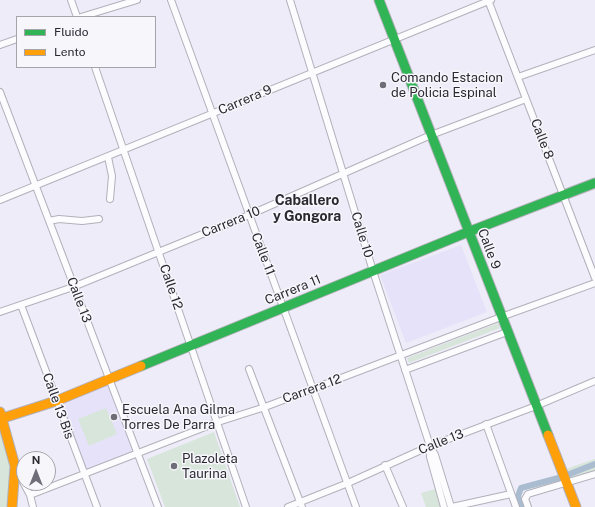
<!DOCTYPE html>
<style>
body{margin:0}
#map{position:relative;width:595px;height:507px;overflow:hidden;background:#eeecf8;font-family:"Public Sans",sans-serif}
canvas{display:block}
.legend{position:absolute;left:16px;top:16px;width:140px;height:52px;box-sizing:border-box;background:#f7f6fb;border:1px solid #a5a4ab;margin:0;padding:5px 7px;list-style:none;font-size:12px;color:#2a2932}
.legend li{display:flex;align-items:center;gap:8px;height:20px}
.legend b{width:20px;border:1px solid #a5a4ab}
.north{position:absolute;left:16px;top:451px;width:40px;height:40px;box-sizing:border-box;background:#f7f6fb;border:1px solid #a5a4ab;border-radius:50%;rotate:0deg;font-size:11px;font-weight:700;line-height:16px;text-align:center;color:#2a2932}
.north::after{content:'';display:block;margin:auto;width:14px;height:18px;background:#6f6d77;clip-path:polygon(50% 0,100% 100%,50% 72%,0 100%)}
</style>
<div id="map">
<canvas width="595" height="507"></canvas>
<ul class="legend">
<li><b style="height:5px;background:#30b455"></b>Fluido</li>
<li><b style="height:5px;background:#ff9f0a"></b>Lento</li>
</ul>
<div class="north">N</div>
</div>
<script>
const c = document.querySelector('canvas').getContext('2d');
c.lineJoin = 'round';
function fill(path, color) {
  c.fillStyle = color;
  c.fill(path, 'evenodd');
}
function shape(rows) {
  const path = new Path2D();
  for (const r of rows) {
    path.moveTo(r[0], r[1]);
    for (let i = 2; i < r.length; i += 2) path.lineTo(r[i], r[i + 1]);
  }
  return path;
}
function stroke(path, color, width, dash) {
  c.strokeStyle = color;
  c.lineWidth = width;
  c.lineCap = dash ? 'butt' : 'round';
  c.setLineDash(dash || []);
  c.stroke(path);
}
function drawText(font, color, halo, rows, align = 'center') {
  c.font = font + ' "Public Sans",sans-serif';
  c.lineWidth = 3;
  c.setLineDash([]);
  c.textBaseline = 'middle';
  c.strokeStyle = halo;
  c.fillStyle = color;
  for (const [text, x, y, turn = 0] of rows) {
    c.save();
    c.translate(x, y);
    c.rotate((+turn || 0) * Math.PI / 180);
    c.textAlign = isNaN(turn) ? turn : align;
    if (halo) c.strokeText(text, 0, 0);
    c.fillText(text, 0, 0);
    c.restore();
  }
}
const built = shape([
 [461,245,487,312,406,343,380,275],
 [108,381,135,453,84,472,59,402]
]);
const green = shape([
 [498,323,500,328,409,363,407,358],
 [106,408,117,434,89,446,78,419],
 [0,426,10,463,8,507,0,507],
 [214,432,240,507,165,507,147,459],
 [595,459,595,471,565,480,562,472,571,467],
 [435,489,440,507,426,507,421,493]
]);
const canal = shape([
 [521,507,518,496,521,488,562,477,595,464]
]);
const street = shape([
 [71,0,77,17],
 [171,0,356,507],
 [290,0,373,271,430,446,435,455,451,507],
 [488,0,595,278],
 [81,17,137,0],
 [0,45,17,39],
 [95,67,246,507],
 [518,77,595,50],
 [0,92,158,507],
 [108,157,112,176,110,199],
 [0,200,491,0],
 [49,221,59,219,82,221,99,219],
 [21,305,97,507],
 [0,312,73,287,249,215,431,135,526,99],
 [249,369,302,507],
 [405,370,507,332],
 [486,424,516,507],
 [430,446,430,457,444,507],
 [385,465,403,507],
 [15,467,30,495,33,507],
 [30,495,218,422,265,407,501,317,595,283],
 [288,507,348,483,430,446,536,406,595,381],
 [452,507,511,494],
 [528,507,525,499,528,494,595,474]
]);
const fast = shape([
 [379,0,548,435],
 [141,366,468,232,595,183]
]);
const slow = shape([
 [0,412,15,466,12,507],
 [0,419,56,401,141,366],
 [548,435,576,507]
]);
const markers = [
 [383,85,4,"#6f6d77"],
 [114,417,4,"#6f6d77"],
 [174,466,4,"#6f6d77"]
];
const poiNames = [
 ["Comando Estacion",391,78],
 ["de Policia Espinal",391,93],
 ["Escuela Ana Gilma",122,410],
 ["Torres De Parra",122,425],
 ["Plazoleta",182,459],
 ["Taurina",182,474]
];
const streetNames = [
 ["Carrera 9",245,100,-23],
 ["Calle 8",542,139,69],
 ["Carrera 10",231,222,-22],
 ["Calle 10",362,235,73],
 ["Calle 9",489,249,69],
 ["Calle 11",263,254,69],
 ["Calle 12",171,287,71],
 ["Carrera 11",293,290,-22],
 ["Calle 13",79,300,69],
 ["Carrera 12",312,389,-20],
 ["Calle 13 Bis",58,406,70],
 ["Calle 13",441,442,-22]
];
const neighbourhoodNames = [
 ["Caballero",307,201],
 ["y Gongora",307,217]
];
fill(built, '#e6e2f9');
fill(green, '#d8e5db');
stroke(canal, '#a9bcd0', 6);
stroke(street, '#b2b0ba', 8);
stroke(fast, '#b2b0ba', 11);
stroke(slow, '#b2b0ba', 11);
stroke(street, '#fcfcfe', 6);
stroke(fast, '#30b455', 9);
stroke(slow, '#ff9f0a', 9);
for (const [x, y, r, color] of markers) {
  const dot = new Path2D();
  dot.arc(x, y, r, 0, 2 * Math.PI);
  c.fillStyle = color;
  c.fill(dot);
  stroke(dot, '#f7f6fb', 1.5);
}
drawText('13px', '#2a2932', '#f7f6fb', poiNames, 'left');
drawText('13px', '#2a2932', '#f7f6fb', streetNames);
drawText('bold 14px', '#2a2932', '#f7f6fb', neighbourhoodNames);
</script>
